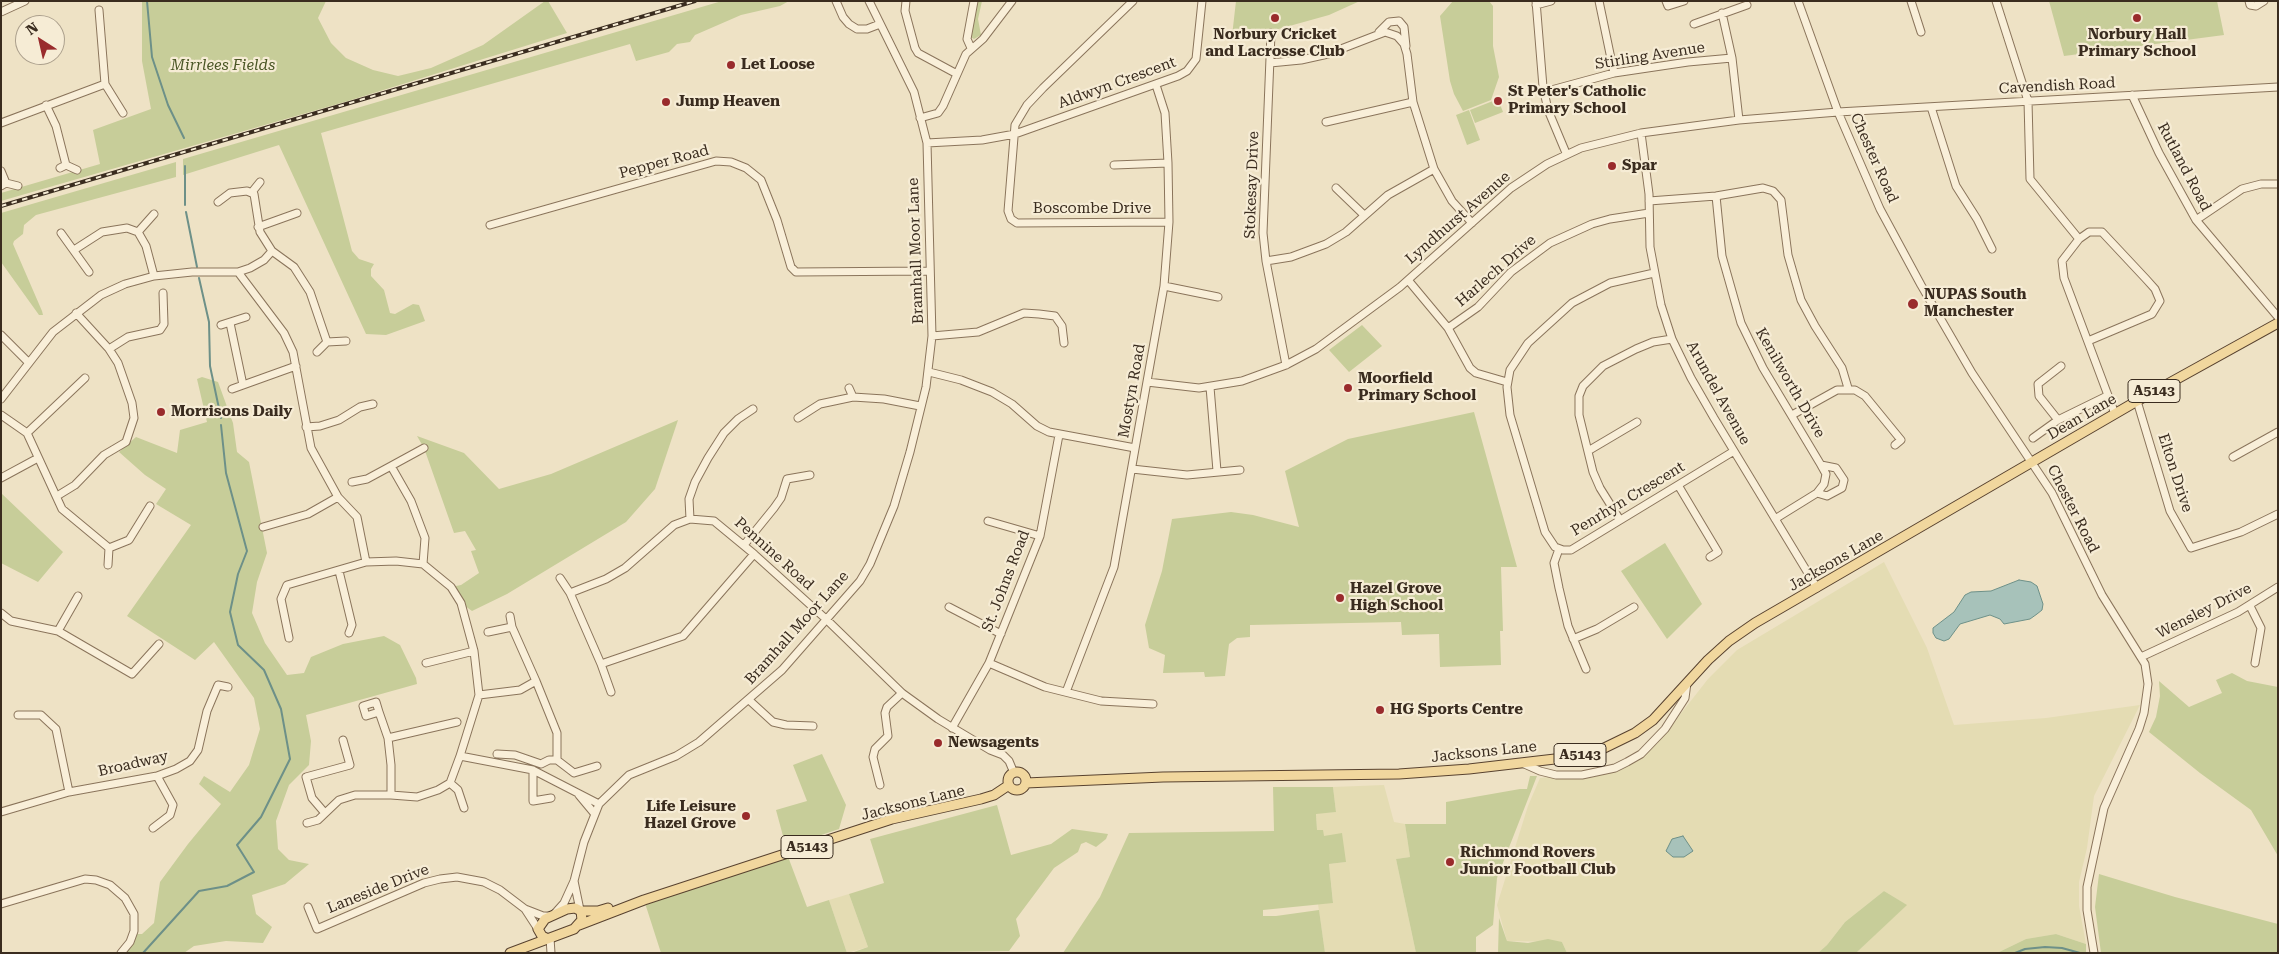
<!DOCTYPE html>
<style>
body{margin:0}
#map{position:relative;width:2279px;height:954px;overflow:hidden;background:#eee2c5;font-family:"Roboto Serif",serif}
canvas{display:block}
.frame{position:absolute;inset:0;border:2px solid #3a2c1f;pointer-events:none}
.north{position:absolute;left:15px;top:15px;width:50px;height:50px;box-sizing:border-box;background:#f6ecd5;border:1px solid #ab9f8c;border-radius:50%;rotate:325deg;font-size:14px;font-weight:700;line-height:20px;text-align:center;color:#3a2c1f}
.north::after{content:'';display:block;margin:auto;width:18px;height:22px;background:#992b2c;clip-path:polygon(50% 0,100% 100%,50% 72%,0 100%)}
</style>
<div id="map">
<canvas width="2279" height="954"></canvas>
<div class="frame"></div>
<div class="north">N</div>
</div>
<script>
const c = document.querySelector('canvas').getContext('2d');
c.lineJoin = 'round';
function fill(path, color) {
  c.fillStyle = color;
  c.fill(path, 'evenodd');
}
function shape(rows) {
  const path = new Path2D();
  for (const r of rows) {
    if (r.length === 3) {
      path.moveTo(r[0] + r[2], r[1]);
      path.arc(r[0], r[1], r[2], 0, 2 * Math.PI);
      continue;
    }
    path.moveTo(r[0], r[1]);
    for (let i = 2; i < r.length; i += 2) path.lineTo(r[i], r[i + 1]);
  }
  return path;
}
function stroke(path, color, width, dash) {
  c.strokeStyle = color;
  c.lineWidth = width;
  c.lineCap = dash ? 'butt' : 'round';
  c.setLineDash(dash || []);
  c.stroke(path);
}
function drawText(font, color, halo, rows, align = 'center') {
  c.font = font + ' "Roboto Serif",serif';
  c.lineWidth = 4.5;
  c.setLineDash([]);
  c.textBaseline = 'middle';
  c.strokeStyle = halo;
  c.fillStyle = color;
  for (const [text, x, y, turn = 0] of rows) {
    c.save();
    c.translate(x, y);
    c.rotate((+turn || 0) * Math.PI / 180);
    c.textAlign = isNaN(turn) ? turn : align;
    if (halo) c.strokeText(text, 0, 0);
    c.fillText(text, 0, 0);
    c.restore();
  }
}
const farmland = shape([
 [1884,562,1927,648,1954,725,2046,718,2140,705,2094,796,2087,848,2079,882,2079,906,2086,944,2056,934,2026,939,1997,953,1856,953,1906,905,1884,891,1845,922,1827,945,1818,953,1567,953,1562,942,1507,941,1497,905,1528,806,1540,778,1608,770,1634,758,1657,744,1708,679,1737,650],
 [1384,785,1394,822,1405,824,1410,857,1396,859,1416,953,1325,953,1318,904,1333,902,1329,864,1346,862,1317,830,1316,813,1336,812,1333,787],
 [849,894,868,947,847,953,829,900]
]);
const green = shape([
 [142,1,326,1,318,18,331,43,346,58,373,70,398,76,431,68,483,45,545,1,548,1,567,33,348,101,1,201,1,193,100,164,93,130,151,109,142,61],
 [722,1,789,1,780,6,741,15,695,35,690,42,677,44,669,52,636,61,630,44,321,133,352,251,359,259,374,264,371,269,371,276,384,290,390,313,395,314,413,304,419,305,425,321,386,335,366,334,279,145,183,175,183,159],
 [977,1,982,1,978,19,981,35,974,39,971,37,971,33],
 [1236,1,1360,1,1329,15,1275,30,1238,37,1232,36],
 [1453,1,1489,1,1493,6,1493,46,1499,77,1491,100,1463,111,1454,94,1450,81,1440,16],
 [2049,1,2217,1,2224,35,2064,56],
 [1498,99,1503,112,1475,123,1470,110],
 [1469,110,1480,140,1467,145,1456,115],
 [176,162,176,177,36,215,24,225,23,234,14,241,13,244,42,311,43,315,39,315,1,262,1,213],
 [1362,325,1382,346,1349,372,1329,350],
 [202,377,218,382,233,423,237,452,249,462,267,553,257,582,252,613,265,643,287,675,304,673,311,657,343,644,384,636,400,645,416,678,417,684,306,715,311,741,309,765,289,785,276,821,278,849,289,860,309,864,285,884,252,895,256,914,272,927,263,943,226,941,194,946,184,953,121,953,133,934,142,934,154,923,160,882,188,844,221,804,199,784,204,776,230,792,249,765,260,729,254,698,214,642,195,660,127,616,191,525,156,504,166,489,145,475,119,452,136,437,177,453,180,430,207,422,197,379],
 [1474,412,1517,567,1501,567,1503,631,1500,631,1501,665,1440,667,1439,634,1402,635,1401,622,1250,625,1250,637,1237,638,1229,644,1225,676,1205,677,1204,672,1163,673,1165,655,1149,648,1145,625,1162,571,1172,519,1231,512,1253,515,1299,527,1285,471,1348,439],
 [678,420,655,489,626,522,507,594,472,611,461,603,451,587,461,585,479,573,471,551,476,550,465,531,454,533,424,448,417,436,464,453,499,489,551,474],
 [1,493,63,552,38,582,1,563],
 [1665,543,1702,604,1667,639,1621,571],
 [2232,673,2247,681,2278,687,2278,856,2251,810,2200,773,2149,732,2156,717,2160,696,2159,681,2189,707,2222,693,2216,680],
 [822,754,846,805,839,829,786,847,776,810,807,801,793,765],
 [1530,776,1537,776,1497,878,1493,925,1476,937,1476,953,1416,953,1396,859,1410,857,1405,824,1446,824,1446,802,1520,789,1527,789],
 [1273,787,1333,787,1336,812,1316,814,1317,830,1323,830,1324,836,1342,833,1346,862,1329,864,1333,903,1263,910,1263,916,1276,916,1319,910,1325,953,1063,953,1100,897,1129,833,1274,831],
 [997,805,1011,855,1051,844,1072,829,1108,834,1106,839,1096,847,1086,842,1081,844,1078,852,1054,868,1016,919,1020,936,1009,951,851,953,868,947,849,894,884,883,870,839],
 [787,854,807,907,829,900,847,953,661,953,644,900],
 [2099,874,2175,897,2278,924,2278,953,2101,953,2095,907],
 [1884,891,1907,905,1856,953,1818,953,1827,945,1845,922],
 [1499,918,1507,941,1528,943,1548,939,1562,942,1567,953,1498,953],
 [2056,934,2086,944,2086,953,1997,953,2026,939]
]);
const water = shape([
 [2019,580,2031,582,2037,586,2043,604,2042,610,2037,614,2030,619,2004,624,2000,619,1990,615,1960,624,1949,639,1944,641,1936,638,1933,633,1933,628,1954,612,1965,595,1971,592,1991,591,2019,580],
 [1683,836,1693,851,1684,857,1673,857,1666,851,1672,839,1683,836]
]);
const stream = shape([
 [147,1,152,57,168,105,184,138],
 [185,166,185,205],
 [186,212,197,267],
 [199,278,209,322,210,366,221,418],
 [143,953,199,891,227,886,254,872,237,845,261,817,290,759,281,709,264,670,238,645,230,612,238,574,247,551,226,473,221,425],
 [2015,953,2025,949,2045,947,2062,948,2080,953]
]);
const minor = shape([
 [836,1,843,17,849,24,857,29,867,29,880,24],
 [906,1,905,11,915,48,918,53,957,74],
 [1133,1,1043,88,1027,105,1015,125,1008,211,1011,219,1017,223,1169,222],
 [1536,1,1543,87,1548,110,1566,153],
 [1599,1,1614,73],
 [1666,1,1668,6,1684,1],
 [1798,1,1838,112,1880,209,1921,285,1972,373,2052,493,2102,595,2145,664,2148,684,2144,713,2139,729,2104,808,2087,887,2087,910,2094,953],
 [1911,1,1921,32],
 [1996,1,2028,101,2030,179,2079,239,2062,261,2064,278,2115,414],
 [2249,1,2250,5,2256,6,2264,1],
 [1536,5,1551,1],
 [1,12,25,1],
 [1722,13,1732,58,1739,120],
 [1694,24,1747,5],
 [1379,32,1389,22,1399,21,1404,27,1406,46],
 [1271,33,1263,233,1266,261,1286,365],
 [971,48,967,39,974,1],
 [1270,63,1301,60,1328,54,1385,32,1397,36,1404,44,1407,54,1413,102,1434,169,1452,201,1472,223],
 [105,84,123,113],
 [1544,92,1614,73,1688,62,1732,58],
 [2132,95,2159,153,2196,220,2278,317],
 [46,105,56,126,66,165],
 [1931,107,1956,186,1977,219,1992,249],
 [920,118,938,113,943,106,966,54,983,39,1012,1],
 [1326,122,1413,102],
 [1,123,105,84,99,10],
 [1641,133,1649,194,1650,247,1661,305,1672,339,1691,378,1714,418,1817,588],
 [927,143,982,140,1015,134,1178,76,1187,71,1196,59,1202,1],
 [1114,165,1168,163],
 [60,168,66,165,77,170],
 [1,171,6,183],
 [1,186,6,183,18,186],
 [1336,188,1364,215],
 [252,192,260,182],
 [1716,196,1722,256,1741,323,1763,368,1821,465,1836,468,1844,480,1842,488,1827,496,1817,493,1775,519],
 [1649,201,1716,196,1763,188,1773,191,1781,200,1788,255,1801,300,1815,326,1842,368,1848,388],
 [218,202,230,193,247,191,254,194,260,232,272,251,264,260,250,268,238,272],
 [2196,220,2242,189,2261,184,2278,184],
 [490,225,716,161,731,162,746,168,761,180,777,220,791,267,796,272,929,271],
 [258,227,297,213],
 [138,232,154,214],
 [61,233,89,272],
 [2079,239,2089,232,2102,232,2146,279,2155,289,2160,301,2152,314,2088,341],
 [74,250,102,232,127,228,138,232,146,246,154,276],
 [272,251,294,267,310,292,327,342,317,352],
 [1266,261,1291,257,1326,244,1346,232,1388,195,1434,169],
 [1654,273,1610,283,1572,303,1528,343,1510,370,1507,387,1510,415,1545,532,1555,547,1563,550,1571,550,1734,451],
 [1408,280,1448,328,1470,368,1476,373,1507,382],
 [1164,286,1218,297],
 [230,323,243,385],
 [221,325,246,317],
 [1448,328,1478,307,1511,272,1550,243,1592,224,1610,219,1649,213],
 [1,335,29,363],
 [932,336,978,332,1024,313,1039,314,1055,316,1062,326,1064,343],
 [327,342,346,341],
 [109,349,128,337,160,330,164,324,163,293],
 [929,372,961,380,992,392,1012,404,1037,426,1049,432,1135,448],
 [1147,382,1199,388,1242,381,1286,365,1316,349,1400,287,1511,188,1547,164,1581,148,1641,133,1739,120,1838,112,2278,87],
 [1210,387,1217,471],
 [849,388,853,397],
 [232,389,296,366],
 [1,399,53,332,101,295,125,284,154,276,192,272,238,272,284,333,293,352,311,448,338,497,357,517,366,562],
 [2137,401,2170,511,2191,548,2241,532,2278,514],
 [1,415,27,433,62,509,109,548,129,540,150,506],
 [1792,415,1837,390,1855,390,1865,396,1901,440,1895,445],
 [798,418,820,404,853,397,884,399,920,406],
 [2058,420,2039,396,2038,384,2061,366],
 [306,427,320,426,339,420,360,407,373,404],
 [27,433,85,378],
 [2033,438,2058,420,2107,396],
 [1588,451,1637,422],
 [2233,457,2278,432],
 [391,466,424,448],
 [1132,469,1187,475,1240,470],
 [1,478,38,458],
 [352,482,367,479,391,466,411,501,425,538,423,564],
 [1678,485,1718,552,1710,557],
 [1817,493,1824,484,1826,474,1821,465],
 [57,496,75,485,104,455,126,442,134,418,132,403,118,363,109,349,76,313],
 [690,519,689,499,695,482,708,458,724,433,738,419,753,409],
 [1620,520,1600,488,1593,472,1579,415,1579,396,1583,386,1603,366,1636,349,1653,342,1672,339],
 [988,521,1040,536],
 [263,527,308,514,338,497],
 [744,545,774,508,781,498,787,479,810,475],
 [1559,549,1554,563,1559,588,1568,626,1586,669],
 [108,565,109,548],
 [339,571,352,625,349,633],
 [560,578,570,593,601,664,683,636,754,554],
 [570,593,606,579,625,568,674,525,690,519,714,521,754,554,827,620,902,693,938,719,990,750,1003,755,1009,761,1014,773],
 [2250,606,2261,628,2255,663],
 [949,607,1001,634],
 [1,613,11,621,58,631,132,674,159,644],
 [510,616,512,627],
 [58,631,78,596],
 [488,632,512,627,536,681],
 [289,638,281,599,287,585,366,562,396,561,423,564,451,587,461,603,474,651,479,695,460,756,533,770,599,804],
 [1573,639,1597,629,1634,607],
 [2141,657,2238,612,2278,587],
 [426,663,474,651],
 [989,663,1045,687,1101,701,1153,704],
 [601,664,611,692],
 [1066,692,1114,567,1164,286,1169,222,1168,163,1165,113,1156,85],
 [479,695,520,690,536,681,557,733,557,760,574,773,597,766],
 [749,700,773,722,786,725,813,726],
 [379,712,376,702,363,706,366,716,379,712,388,738,391,765,391,795],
 [18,715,41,715,56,729,69,792],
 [952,728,989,663,1040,536,1059,435],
 [388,738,457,722],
 [497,754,515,755,541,764,549,760,557,760],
 [1522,763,1540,771,1556,775,1582,775,1615,768,1627,762,1641,754,1665,729,1685,698,1687,683],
 [533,770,533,801,551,798],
 [450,783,458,790,464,808],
 [880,785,873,757,875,749,888,736,885,713,887,707,902,693],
 [579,795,594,813],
 [1,812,69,792,157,776,176,769,190,761,198,750,207,711,218,685,228,687],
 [324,812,312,798,306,777,350,765,343,740],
 [307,823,318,820,339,800,355,795,391,795,417,797,438,790,450,783,460,756],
 [153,828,170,815,173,805,157,776],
 [574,881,580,910],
 [1,904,85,879,96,880,110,885,125,898,134,914,134,931,130,942,121,953],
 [308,907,317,929,424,883,440,879,457,877,484,882,500,890,525,909,543,916,550,916],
 [525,909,538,929],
 [555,913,564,903,574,881,584,842,599,804,629,775,676,756,699,742,782,670,860,581,870,564,894,506,910,452,926,387,932,336,927,143,914,92,869,1],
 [550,938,551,953]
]);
const major = shape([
 [1017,781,9],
 [1026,783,1163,777,1399,774,1469,769,1572,757,1596,752,1635,733,1653,720,1708,660,1729,641,1755,623,2137,401,2278,323],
 [581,911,598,911,608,908],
 [579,925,644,900,892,819,981,799,994,795,1009,785],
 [510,953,574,929,582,920,581,911,575,908,567,909,545,919,538,929,542,936,546,938]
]);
const rail = shape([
 [1,206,695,1]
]);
const markers = [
 [1275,18,5,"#992b2c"],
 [2137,18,5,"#992b2c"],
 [731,65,5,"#992b2c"],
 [1498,101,5,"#992b2c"],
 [666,102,5,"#992b2c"],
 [1612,166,5,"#992b2c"],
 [1913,304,6,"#992b2c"],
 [1348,388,5,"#992b2c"],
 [161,412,5,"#992b2c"],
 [1340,598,5,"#992b2c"],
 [1380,710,5,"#992b2c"],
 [938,743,5,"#992b2c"],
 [746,816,5,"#992b2c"],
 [1450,862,5,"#992b2c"]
];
const shields = [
 [2154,391,52],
 [1580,755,52],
 [807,847,52]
];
const shieldNames = [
 ["A5143",2154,391],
 ["A5143",1580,755],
 ["A5143",807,847]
];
const poiNames = [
 ["Norbury Cricket",1275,35,"center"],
 ["and Lacrosse Club",1275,52,"center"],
 ["Norbury Hall",2137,35,"center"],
 ["Primary School",2137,52,"center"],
 ["Let Loose",741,65],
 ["St Peter's Catholic",1508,92],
 ["Primary School",1508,109],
 ["Jump Heaven",676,102],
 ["Spar",1622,166],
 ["NUPAS South",1924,295],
 ["Manchester",1924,312],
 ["Moorfield",1358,379],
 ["Primary School",1358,396],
 ["Morrisons Daily",171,412],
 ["Hazel Grove",1350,589],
 ["High School",1350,606],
 ["HG Sports Centre",1390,710],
 ["Newsagents",948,743],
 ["Life Leisure",736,807,"right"],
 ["Hazel Grove",736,824,"right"],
 ["Richmond Rovers",1460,853],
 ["Junior Football Club",1460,870]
];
const streetNames = [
 ["Stirling Avenue",1650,56,-9],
 ["Aldwyn Crescent",1117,83,-20],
 ["Cavendish Road",2057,86,-3],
 ["Chester Road",1874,158,66],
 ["Pepper Road",664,162,-15],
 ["Rutland Road",2184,167,62],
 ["Stokesay Drive",1252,185,-88],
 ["Boscombe Drive",1092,209],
 ["Lyndhurst Avenue",1458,218,-41],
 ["Bramhall Moor Lane",916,251,-92],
 ["Harlech Drive",1496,271,-41],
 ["Kenilworth Drive",1790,383,60],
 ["Mostyn Road",1132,391,-80],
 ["Arundel Avenue",1718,393,61],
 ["Dean Lane",2082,417,-30],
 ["Elton Drive",2175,473,72],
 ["Penrhyn Crescent",1628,499,-31],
 ["Chester Road",2073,509,63],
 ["Pennine Road",774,554,42],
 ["Jacksons Lane",1836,561,-30],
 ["St. Johns Road",1006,581,-69],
 ["Wensley Drive",2204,611,-27],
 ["Bramhall Moor Lane",797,628,-48],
 ["Jacksons Lane",1484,752,-6],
 ["Broadway",133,764,-13],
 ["Jacksons Lane",913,803,-14],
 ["Laneside Drive",378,889,-22]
];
const parkNames = [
 ["Mirrlees Fields",223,66]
];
fill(farmland, '#e4dcb3');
fill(green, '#c7cd99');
fill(water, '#a7c2ba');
stroke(water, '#6d9088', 1);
stroke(stream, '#6d9088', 2);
stroke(minor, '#8a745b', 9);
stroke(major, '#58422f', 11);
stroke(minor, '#f9efd9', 7);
stroke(major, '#f1d79e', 9);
stroke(rail, '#3a2c1f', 4);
stroke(rail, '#f6ecd5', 2, [5.5]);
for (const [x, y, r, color] of markers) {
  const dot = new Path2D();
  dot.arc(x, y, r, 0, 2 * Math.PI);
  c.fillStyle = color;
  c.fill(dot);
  stroke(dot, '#f6ecd5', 2);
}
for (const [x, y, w] of shields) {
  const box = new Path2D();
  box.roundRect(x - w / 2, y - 11.5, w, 23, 4);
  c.fillStyle = '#f6ecd5';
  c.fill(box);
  stroke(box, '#3a2c1f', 1);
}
drawText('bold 14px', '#3a2c1f', null, shieldNames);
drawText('bold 15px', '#3a2c1f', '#f6ecd5', poiNames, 'left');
drawText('15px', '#3a2c1f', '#f6ecd5', streetNames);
drawText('italic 15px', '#4a5625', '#f6ecd5', parkNames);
</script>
